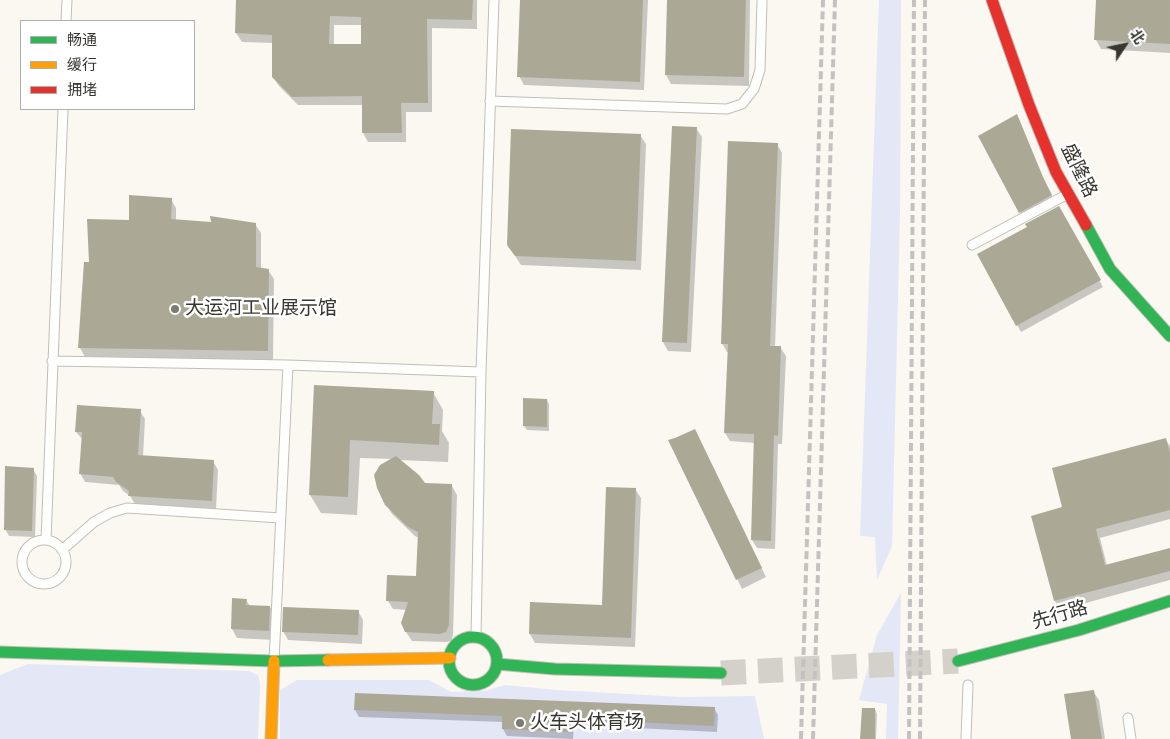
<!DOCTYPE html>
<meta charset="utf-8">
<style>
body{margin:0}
#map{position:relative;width:1170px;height:739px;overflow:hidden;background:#faf8f0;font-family:"Titillium Web","Noto Sans SC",sans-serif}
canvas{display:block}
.legend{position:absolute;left:20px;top:20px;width:175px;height:90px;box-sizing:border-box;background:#fff;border:1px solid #afafac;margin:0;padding:6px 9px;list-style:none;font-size:15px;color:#373630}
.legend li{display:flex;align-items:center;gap:10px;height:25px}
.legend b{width:25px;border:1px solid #afafac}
.north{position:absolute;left:1100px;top:20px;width:50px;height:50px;-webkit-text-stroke:4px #fff;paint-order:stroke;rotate:56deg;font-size:14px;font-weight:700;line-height:20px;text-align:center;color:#373630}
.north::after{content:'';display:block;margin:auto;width:18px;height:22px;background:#373630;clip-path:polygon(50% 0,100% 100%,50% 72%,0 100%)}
</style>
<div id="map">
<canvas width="1170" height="739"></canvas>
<ul class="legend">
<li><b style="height:6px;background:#30b455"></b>畅通</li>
<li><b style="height:6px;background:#ff9f0a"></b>缓行</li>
<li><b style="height:6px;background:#e5322d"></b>拥堵</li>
</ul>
<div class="north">北</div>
</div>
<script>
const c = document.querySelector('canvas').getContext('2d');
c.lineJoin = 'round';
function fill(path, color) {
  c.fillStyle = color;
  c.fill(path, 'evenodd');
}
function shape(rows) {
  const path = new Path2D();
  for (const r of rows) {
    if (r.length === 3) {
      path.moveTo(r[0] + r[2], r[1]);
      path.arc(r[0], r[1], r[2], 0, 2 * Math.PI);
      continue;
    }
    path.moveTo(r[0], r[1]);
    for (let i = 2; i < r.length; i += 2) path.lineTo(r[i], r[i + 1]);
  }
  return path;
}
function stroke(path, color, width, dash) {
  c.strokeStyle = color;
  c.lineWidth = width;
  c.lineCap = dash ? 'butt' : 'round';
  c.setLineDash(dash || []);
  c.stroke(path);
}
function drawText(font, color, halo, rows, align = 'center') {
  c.font = font + ' "Titillium Web","Noto Sans SC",sans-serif';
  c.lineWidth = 5;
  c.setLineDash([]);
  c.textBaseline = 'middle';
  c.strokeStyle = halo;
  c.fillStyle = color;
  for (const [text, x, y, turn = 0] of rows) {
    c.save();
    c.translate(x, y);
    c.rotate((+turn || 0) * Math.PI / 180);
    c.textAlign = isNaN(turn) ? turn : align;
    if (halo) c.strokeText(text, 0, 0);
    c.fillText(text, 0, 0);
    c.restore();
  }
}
const green = shape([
 [879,0,901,0,900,214,892,546,877,580,875,537,860,536],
 [901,593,898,739,886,739,887,704,859,700,877,635],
 [28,664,249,671,258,675,260,684,258,739,0,739,0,675],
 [297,680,429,680,451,692,485,691,505,685,557,690,680,697,755,696,764,739,280,739,280,690]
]);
const shadow = shape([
 [238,0,477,0,477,29,432,28,432,112,406,112,406,142,368,142,363,133,363,105,298,105,279,86,273,77,274,43,242,42,236,33],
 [334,25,362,25,362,45,334,45],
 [522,0,648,0,644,90,524,85,519,76],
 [668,0,750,0,749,86,671,84,666,75],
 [1098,0,1170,0,1170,53,1101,49,1096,40],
 [1017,116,1046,185,1055,202,1024,219,979,136],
 [696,128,702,137,691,352,668,351,663,342],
 [640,135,646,144,641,270,521,265,508,245],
 [777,144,782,153,775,347,780,347,786,356,782,444,778,444,775,549,757,548,752,540,755,443,730,441,725,433,729,352,727,352,722,343],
 [171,199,176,208,176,221,255,224,261,233,261,269,268,270,274,279,273,360,85,357,80,348,85,263,91,263,130,221],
 [1058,208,1103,287,1021,332,979,255,1029,228],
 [315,386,433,392,443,410,442,431,449,443,448,462,398,460,425,485,452,486,457,495,453,635,451,641,446,642,412,641,406,632,407,610,393,609,388,601,418,577,419,538,415,536,392,514,386,504,393,459,360,458,357,515,321,513,310,495],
 [547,400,549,404,549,431,527,430,524,426],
 [140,411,145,419,143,456,213,461,218,470,216,509,135,504,130,496,123,491,119,485,85,482,80,473,83,440,76,432],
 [699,439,766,577,742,589,670,440],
 [1165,439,1170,446,1170,519,1100,538,1107,566,1170,549,1170,580,1060,610,1055,601,1033,517,1064,508],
 [33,469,37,476,35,537,9,536,5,529],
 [635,489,641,498,635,647,535,643,530,634,603,607],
 [246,600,250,606,270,607,275,616,274,640,237,638,232,629],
 [358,611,363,620,362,644,288,640,283,631],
 [1093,691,1099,700,1105,739,1073,739],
 [714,708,718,715,717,732,574,725,573,739,507,736,503,729,503,722,359,717,355,710],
 [875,709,877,714,876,739,862,739]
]);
const building = shape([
 [236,0,473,0,472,20,427,19,428,103,401,103,402,133,362,133,362,96,292,97,272,77,272,35,235,33],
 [330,16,361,17,361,44,329,44],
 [520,0,643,0,640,82,517,77],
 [667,0,746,0,744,77,665,75],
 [1096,0,1170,0,1170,44,1094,40],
 [1017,114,1043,177,1052,195,1019,213,978,136],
 [672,126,697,127,687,343,662,342],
 [511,129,641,134,636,261,515,256,507,245],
 [728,141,778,143,770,346,781,346,778,436,774,435,771,541,751,540,754,434,724,433,728,344,721,344],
 [129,195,172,198,171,219,211,222,210,216,256,223,256,267,269,269,268,351,78,348,84,262,89,262,87,219,129,220],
 [1059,206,1101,280,1016,326,977,254,1027,227,1025,224],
 [314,385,434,391,432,424,440,424,439,445,350,440,348,497,309,495],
 [523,398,547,399,547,427,523,426],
 [77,405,141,409,138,455,214,460,212,501,128,496,129,491,116,482,113,477,79,474,82,432,75,432],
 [695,429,762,568,736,580,668,440,675,438],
 [1166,438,1170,453,1170,510,1096,529,1105,565,1170,548,1170,571,1054,601,1031,516,1062,507,1052,468],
 [396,456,419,475,425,483,452,484,449,625,446,632,440,634,405,632,401,623,408,602,386,601,387,575,416,576,418,532,408,527,385,505,377,488,374,475,380,465],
 [5,466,34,468,32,531,4,530],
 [606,487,636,488,631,638,529,634,530,602,602,605],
 [232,598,247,599,246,605,270,606,269,631,231,629],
 [283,607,359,610,358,635,282,632],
 [1094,690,1102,739,1071,739,1064,694],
 [355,693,715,707,714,726,571,719,570,732,502,729,502,716,354,710],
 [862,708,875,708,875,739,860,739]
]);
const secondaryTunnel = shape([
 [721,673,958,661]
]);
const lane = shape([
 [66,21,67,0],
 [490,101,727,109,742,104,754,89,760,70,762,0],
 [972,245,1066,195],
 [52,361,288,365],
 [46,540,63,109],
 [44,562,22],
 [62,550,94,522,110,513,127,508,280,518],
 [476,637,481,372,494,0],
 [274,661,288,365,481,372],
 [1128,718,1131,739],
 [966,739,968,685]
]);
const fast = shape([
 [1086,225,1110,269,1170,336],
 [473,661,24],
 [0,652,274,661,328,660],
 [958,661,1079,630,1170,601],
 [497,664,555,669,721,673]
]);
const slow = shape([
 [328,660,450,658],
 [271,739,274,661]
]);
const jam = shape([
 [992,0,1029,105,1056,172,1086,225]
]);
const rail = shape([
 [801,739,823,0],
 [813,739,835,0],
 [909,739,914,0],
 [920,739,925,0]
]);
const markers = [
 [175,309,5,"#7b7a73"],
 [520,723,5,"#7b7a73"]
];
const streetNames = [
 ["盛隆路",1078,171,64],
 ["先行路",1060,616,-16]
];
const poiNames = [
 ["大运河工业展示馆",185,309],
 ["火车头体育场",530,723]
];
fill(green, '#e3e7f6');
fill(shadow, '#0003');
fill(building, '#aca896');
stroke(secondaryTunnel, '#d3d1ca', 25, [25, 12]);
stroke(lane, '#c0beb8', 11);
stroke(fast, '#c0beb8', 13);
stroke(slow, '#c0beb8', 13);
stroke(jam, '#c0beb8', 13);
stroke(lane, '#fefefd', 9);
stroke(fast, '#30b455', 11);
stroke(slow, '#ff9f0a', 11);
stroke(jam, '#e5322d', 11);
stroke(rail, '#c3c2c0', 4, [8, 4]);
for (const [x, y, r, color] of markers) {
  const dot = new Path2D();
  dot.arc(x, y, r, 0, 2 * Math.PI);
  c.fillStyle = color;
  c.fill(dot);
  stroke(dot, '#fff', 2);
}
drawText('19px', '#373630', '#fff', streetNames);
drawText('19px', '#373630', '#fff', poiNames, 'left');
</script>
